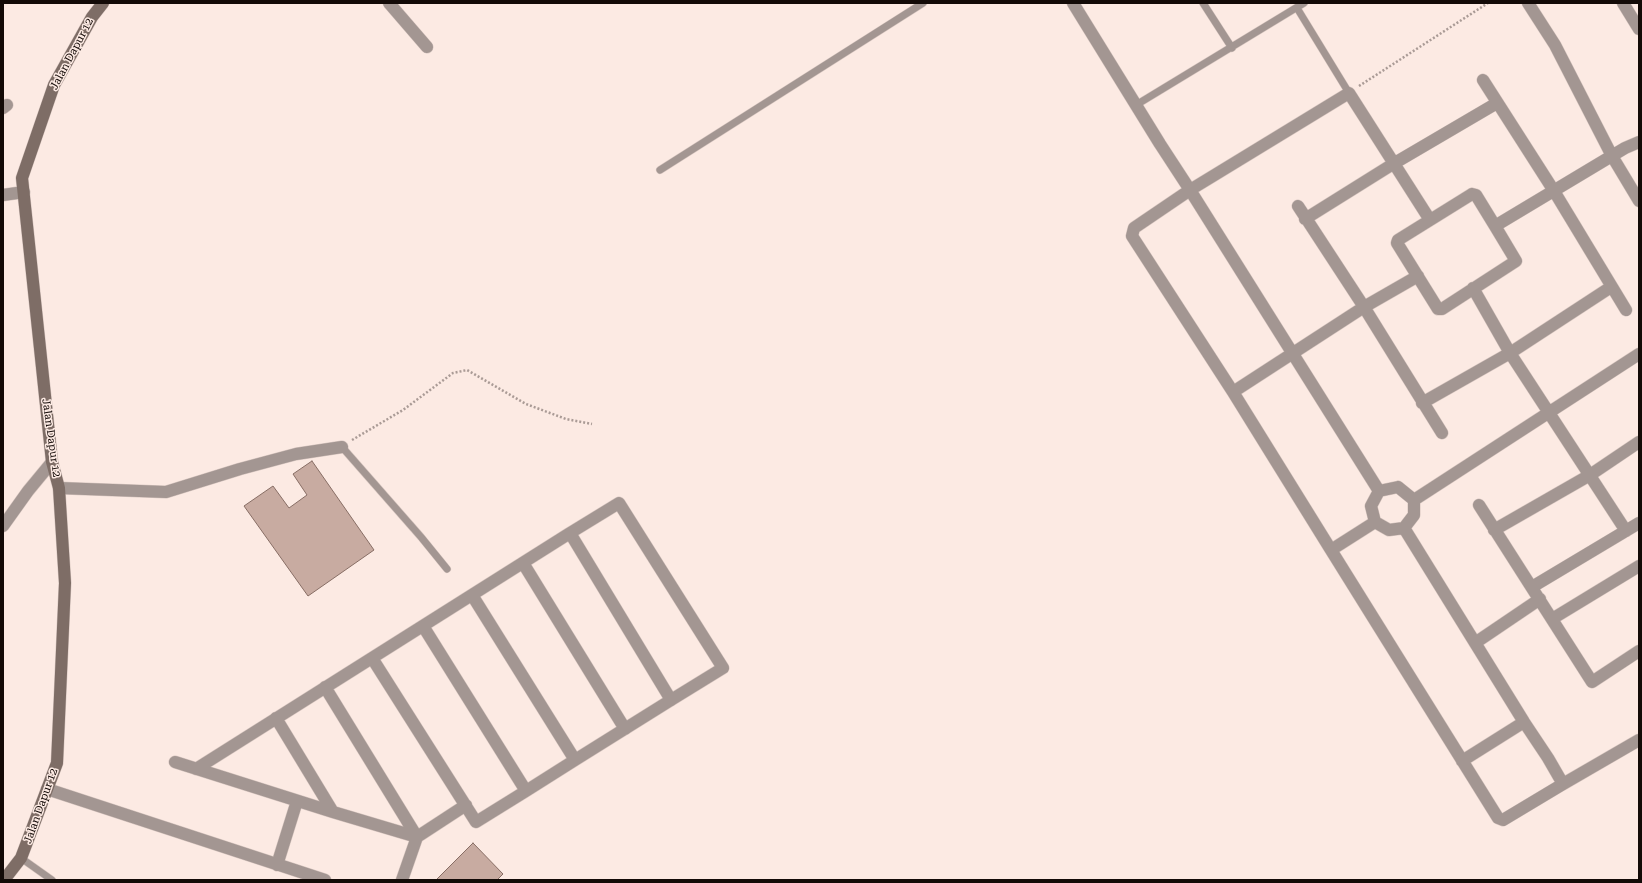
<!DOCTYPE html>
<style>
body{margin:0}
#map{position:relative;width:1642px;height:883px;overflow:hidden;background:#fceae3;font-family:"Roboto Serif",serif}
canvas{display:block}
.frame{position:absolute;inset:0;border:4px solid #130a07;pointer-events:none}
</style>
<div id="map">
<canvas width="1642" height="883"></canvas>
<div class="frame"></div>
</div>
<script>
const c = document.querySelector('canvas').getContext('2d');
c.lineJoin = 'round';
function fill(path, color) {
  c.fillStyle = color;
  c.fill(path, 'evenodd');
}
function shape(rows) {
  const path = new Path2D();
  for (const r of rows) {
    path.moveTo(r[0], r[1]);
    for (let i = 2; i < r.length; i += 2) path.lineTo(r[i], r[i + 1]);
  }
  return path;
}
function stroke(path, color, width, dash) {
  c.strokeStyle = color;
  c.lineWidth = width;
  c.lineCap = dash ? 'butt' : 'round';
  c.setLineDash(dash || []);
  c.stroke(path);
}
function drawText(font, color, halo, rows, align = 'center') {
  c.font = font + ' "Roboto Serif",serif';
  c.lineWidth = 3;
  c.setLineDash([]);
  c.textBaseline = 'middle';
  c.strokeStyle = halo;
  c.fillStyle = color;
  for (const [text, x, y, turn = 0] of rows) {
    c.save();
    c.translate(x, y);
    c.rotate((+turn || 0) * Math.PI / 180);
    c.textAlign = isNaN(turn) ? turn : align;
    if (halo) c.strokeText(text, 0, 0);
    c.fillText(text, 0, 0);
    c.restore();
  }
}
const building = shape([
 [312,461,374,550,308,596,244,506,273,486,289,508,307,495,293,474,312,461],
 [473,843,503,874,497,880,436,880,473,843]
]);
const path = shape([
 [1359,86,1488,3],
 [352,440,403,410,453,373,467,370,526,404,566,419,592,424]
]);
const lane = shape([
 [1203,3,1232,48],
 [1297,8,1349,93],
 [1136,105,1304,3],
 [660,170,923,3],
 [342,447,421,537,447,569],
 [21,858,52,880]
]);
const street = shape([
 [389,3,427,47],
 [1073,3,1160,144,1190,190,1134,228,1132,236,1233,392,1331,550,1375,522],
 [1528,3,1555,45,1612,156,1639,201],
 [1623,3,1639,29],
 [1483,80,1554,191,1626,310],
 [3,108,7,105],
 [1472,194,1476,195,1495,226,1516,261,1442,309,1438,309,1397,243,1398,240,1472,194],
 [3,195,24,192],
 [1298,206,1364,307,1442,433],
 [1305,219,1393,164,1497,103],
 [1495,226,1625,148,1639,142],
 [1473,288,1510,353,1626,531],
 [1233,392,1364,307,1418,276],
 [1422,403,1510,353,1611,287],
 [1398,487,1414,500,1414,515,1404,528,1389,530,1375,522,1371,506,1379,491,1398,487],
 [59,488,166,492,240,469,296,454,342,447],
 [1379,491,1190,190,1349,93,1430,220],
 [1414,500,1639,354],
 [1479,505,1592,682,1639,651],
 [3,526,28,491,52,462],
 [1404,528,1524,722,1548,758,1563,784,1639,740],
 [1494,530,1590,475,1639,442],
 [1331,550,1498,818,1503,820,1563,784],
 [523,563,625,729],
 [1532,587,1639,523],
 [472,595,575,760],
 [1552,619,1639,566],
 [423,626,526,791],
 [1475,643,1540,599],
 [372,658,476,822,526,791,575,760,671,700,723,668,619,503,570,533,671,700],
 [325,687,417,837],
 [276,718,333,812],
 [1462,761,1524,722],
 [175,762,333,812,417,837],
 [196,769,570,533],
 [47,789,325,880],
 [277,865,297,801],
 [402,880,417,837,466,805]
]);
const secondary = shape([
 [4,880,21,858,57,763,65,583,59,488,52,462,22,178,54,85,92,17,103,3]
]);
const streetNames = [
 ["Jalan Dapur 12",72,54,-62],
 ["Jalan Dapur 12",51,438,82],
 ["Jalan Dapur 12",41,806,-70]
];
fill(building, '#c8aba1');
stroke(building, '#876d64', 1);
stroke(lane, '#d7c6c0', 8);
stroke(street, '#d7c6c0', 13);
stroke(secondary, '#d7c6c0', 13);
stroke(path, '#aa9b96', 2.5, [2, 2]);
stroke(lane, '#a39692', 7);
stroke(street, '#a39692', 12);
stroke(secondary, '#7e6d66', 12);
drawText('11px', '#130a07', '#fceae3', streetNames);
</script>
